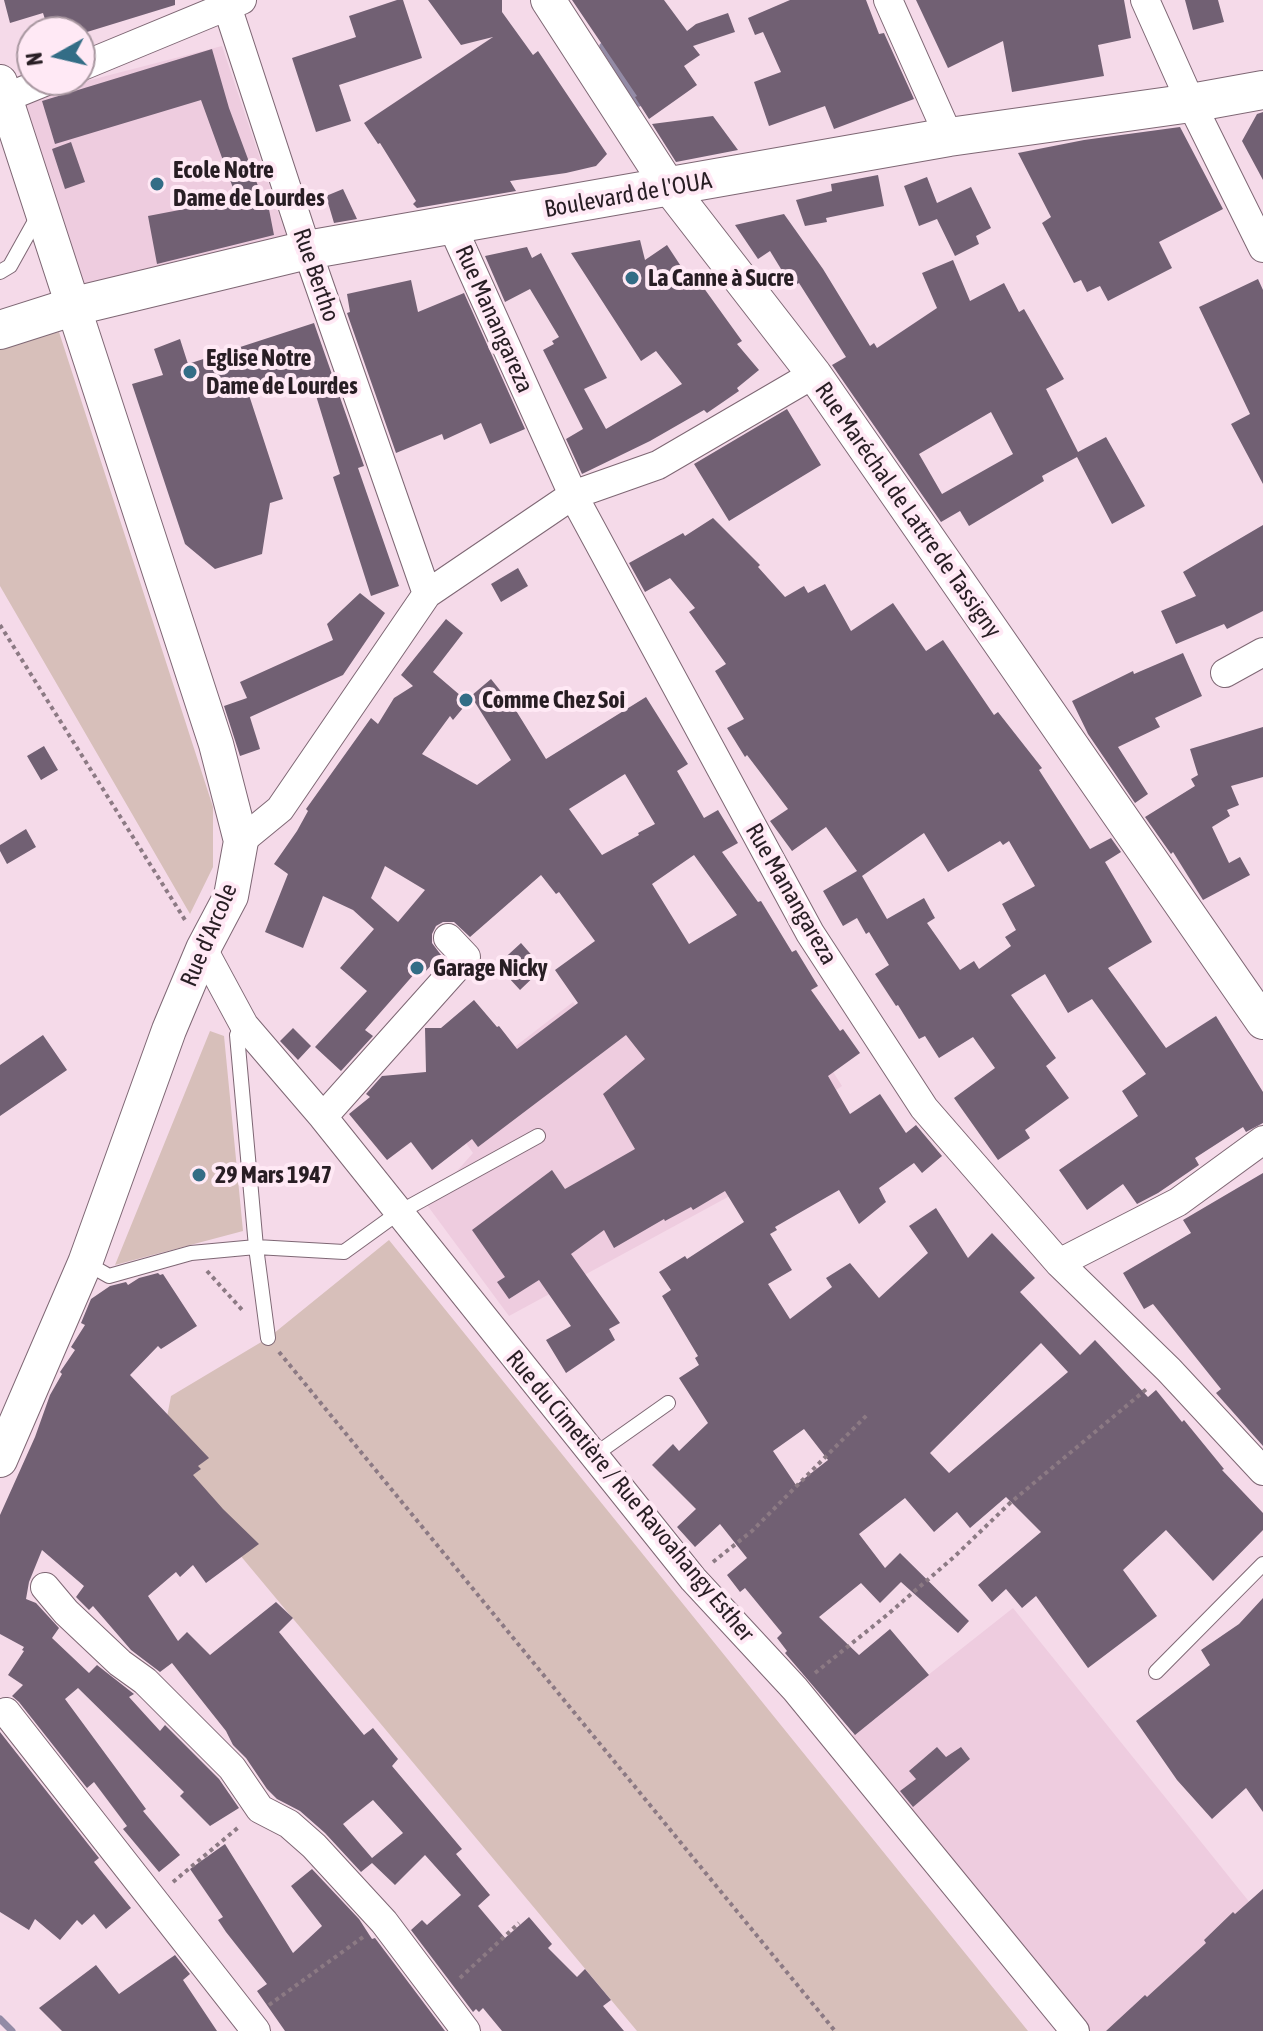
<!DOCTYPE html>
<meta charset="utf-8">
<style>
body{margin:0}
#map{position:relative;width:1263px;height:2031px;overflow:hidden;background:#f5dae9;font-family:"Asap Condensed",sans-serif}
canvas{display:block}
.north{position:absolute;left:16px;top:16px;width:80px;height:80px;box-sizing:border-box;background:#ffe9f5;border:2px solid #a998a1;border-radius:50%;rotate:262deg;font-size:22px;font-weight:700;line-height:32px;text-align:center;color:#281e24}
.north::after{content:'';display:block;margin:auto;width:28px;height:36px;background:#336d86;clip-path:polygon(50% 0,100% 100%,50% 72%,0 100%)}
</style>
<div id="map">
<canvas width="1263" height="2031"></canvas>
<div class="north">N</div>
</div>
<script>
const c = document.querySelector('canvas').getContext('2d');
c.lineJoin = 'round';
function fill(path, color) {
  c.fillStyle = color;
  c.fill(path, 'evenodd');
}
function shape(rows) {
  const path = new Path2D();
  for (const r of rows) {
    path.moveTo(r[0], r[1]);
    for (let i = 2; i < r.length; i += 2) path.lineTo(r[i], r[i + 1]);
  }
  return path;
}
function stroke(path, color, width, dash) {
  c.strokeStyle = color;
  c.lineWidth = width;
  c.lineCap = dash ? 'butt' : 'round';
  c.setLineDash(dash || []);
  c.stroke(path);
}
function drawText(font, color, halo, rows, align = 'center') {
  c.font = font + ' "Asap Condensed",sans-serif';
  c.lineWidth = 8;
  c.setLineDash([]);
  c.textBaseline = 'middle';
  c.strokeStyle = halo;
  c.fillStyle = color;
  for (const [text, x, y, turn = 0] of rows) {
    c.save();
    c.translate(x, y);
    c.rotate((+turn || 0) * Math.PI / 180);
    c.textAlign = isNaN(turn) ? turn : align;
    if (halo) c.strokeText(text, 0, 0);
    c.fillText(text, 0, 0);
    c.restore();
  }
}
const built = shape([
 [222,46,297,268,91,304,13,100],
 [729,964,800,1019,842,1086,789,1122,807,1154,509,1316,427,1205,473,1153,439,1105,573,1002,602,1042],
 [1013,1608,1263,1919,1263,2031,1080,2031,842,1743]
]);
const green = shape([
 [59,332,213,807,213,867,190,914,0,586,0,345],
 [210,1031,224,1036,243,1231,115,1265],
 [389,1240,1028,2031,637,2031,184,1488,165,1427,171,1396,268,1338]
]);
const stream = shape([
 [603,46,639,103],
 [0,2019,12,2031]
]);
const building = shape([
 [4,0,175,0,175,5,87,32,49,32,43,13,10,23],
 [397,0,403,0,422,58,339,85,351,121,316,132,292,58,356,37,349,16],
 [428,0,502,0,502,12,533,55,538,51,607,154,596,166,566,173,510,181,516,191,417,208,413,204,416,201,380,143,378,144,364,123,493,37,461,45],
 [572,0,664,0,687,31,696,24,728,13,735,32,693,46,700,55,684,66,697,85,649,119,635,97,637,96],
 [790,0,866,0,879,34,884,33,914,99,834,129,825,106,769,126,754,82,781,72,763,32,755,35,748,18],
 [916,0,1124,0,1131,38,1098,45,1104,76,1012,92,1003,41,948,68],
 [1185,0,1218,0,1224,22,1193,30],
 [212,49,229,108,261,194,266,194,274,235,157,264,148,216,237,199,201,100,55,144,42,101],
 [1263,112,1263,180,1242,141,1257,114],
 [713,116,738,150,676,162,652,124],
 [1180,127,1223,209,1159,242,1172,268,1108,301,1100,286,1087,292,1081,280,1074,283,1042,223,1051,217,1018,153,1084,140],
 [71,142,85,182,65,189,52,149],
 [878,175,884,206,826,218,827,222,805,226,796,200,832,191,831,184],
 [927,177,937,203,971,187,991,228,976,236,979,244,955,256,937,219,919,226,904,186],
 [343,189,357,219,334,223,326,196],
 [784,214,823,269,870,346,874,343,877,348,937,308,922,273,953,260,970,301,1004,283,1019,312,1024,309,1064,379,1046,389,1078,452,1106,437,1145,506,1112,524,1077,457,1042,476,1044,481,969,526,960,511,941,522,832,365,846,357,799,283,792,287,770,251,758,259,735,225],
 [991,412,1013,454,942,494,919,454],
 [640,240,645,260,667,245,688,277,693,273,742,341,737,344,759,370,737,388,739,391,707,413,704,410,650,441,582,474,566,439,583,429,543,350,554,344,552,341,559,337,530,289,505,302,485,256,527,247,532,258,541,253,607,378,584,389,606,429,682,384,656,351,641,361,571,253],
 [1258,279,1263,290,1263,484,1231,424,1250,414,1199,307],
 [411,280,418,312,464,293,525,429,490,444,481,423,444,440,442,434,396,453,347,313,350,312,347,294],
 [314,323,364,466,358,468,399,586,371,596,333,477,340,474,310,376,249,395,283,499,270,503,262,554,215,569,185,544,132,384,163,375,154,349,180,339,188,364],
 [787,409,821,465,729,521,694,464],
 [713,518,760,565,758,567,785,597,804,586,808,593,825,584,851,631,893,603,926,651,943,640,994,715,998,712,1042,768,1039,770,1090,849,1111,838,1121,852,1105,862,1152,942,1108,968,1166,1048,1216,1016,1263,1092,1263,1123,1246,1132,1243,1127,1195,1158,1199,1165,1158,1193,1137,1204,1123,1184,1087,1210,1059,1170,1138,1116,1122,1091,1146,1074,1092,999,1068,1013,1045,974,1011,995,1056,1058,1046,1066,1069,1098,1025,1130,1030,1138,998,1160,954,1098,995,1068,973,1037,939,1058,925,1036,919,1039,898,1005,896,1006,875,974,889,965,869,932,866,934,857,918,843,926,823,891,857,871,826,827,792,851,770,821,788,809,747,755,745,757,727,728,744,719,715,671,726,664,689,612,695,608,670,578,645,592,629,563,683,533,685,536],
 [924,833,948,872,1000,841,1003,845,1009,841,1035,886,1002,904,1016,930,1005,937,1011,946,979,969,974,961,960,970,927,923,935,918,924,898,887,919,862,876],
 [1263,525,1263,611,1227,629,1224,624,1176,644,1161,611,1196,596,1183,572],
 [518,568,528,586,501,602,491,584],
 [360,593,385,613,343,675,250,717,260,749,240,756,224,706,247,698,240,682,333,640,327,624],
 [446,619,463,633,433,672,468,702,453,720,450,716,422,754,477,785,511,760,471,696,491,679,515,709,546,759,646,697,688,764,677,771,704,818,718,810,738,843,722,852,758,902,761,901,792,952,796,950,818,986,811,990,840,1031,843,1029,860,1053,828,1076,850,1114,880,1094,906,1133,916,1125,942,1156,922,1173,914,1163,879,1188,886,1202,859,1224,839,1190,775,1227,777,1230,770,1234,792,1270,768,1284,790,1319,832,1287,826,1278,850,1263,879,1298,928,1253,909,1226,936,1208,968,1258,992,1233,1035,1278,1020,1292,1080,1355,1095,1340,1148,1397,1156,1390,1182,1422,1184,1420,1224,1469,1222,1470,1263,1513,1263,1530,1213,1581,1166,1530,1123,1570,1157,1616,1088,1668,1036,1596,1022,1608,1006,1589,992,1602,978,1585,1041,1532,1006,1497,970,1528,957,1512,934,1532,905,1498,859,1534,885,1568,900,1553,969,1621,958,1633,901,1582,880,1603,861,1583,819,1617,859,1655,890,1629,929,1675,855,1735,785,1653,787,1651,777,1638,782,1633,745,1588,740,1592,727,1575,747,1558,720,1524,695,1547,677,1527,696,1509,652,1465,673,1444,679,1451,708,1423,679,1378,699,1365,695,1358,698,1356,662,1296,671,1290,659,1272,685,1256,687,1259,744,1222,725,1191,693,1210,691,1207,665,1221,664,1219,614,1248,604,1230,571,1254,620,1323,609,1329,615,1340,566,1373,546,1340,571,1326,539,1280,509,1299,497,1282,505,1277,472,1230,552,1170,565,1189,635,1149,603,1094,645,1059,626,1035,478,1147,472,1139,432,1170,411,1142,387,1160,349,1114,370,1097,366,1094,382,1076,426,1072,425,1028,441,1028,474,1000,497,1027,499,1026,517,1049,578,1003,555,970,595,941,559,892,556,894,541,875,470,937,454,922,443,922,436,926,432,934,432,943,441,955,423,974,423,964,365,1030,373,1036,341,1071,315,1047,367,991,340,968,374,929,353,910,323,896,303,948,265,932,288,874,274,864,297,831,308,811,306,809,371,718,378,724,394,698,413,686,401,675],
 [625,774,655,824,638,833,639,835,602,855,569,809],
 [694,855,737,915,689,944,652,884],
 [385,866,425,890,398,922,371,898],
 [1041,1343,1068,1372,949,1473,930,1453],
 [804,1429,828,1460,796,1485,773,1451],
 [1183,653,1202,696,1155,718,1160,727,1118,747,1148,794,1135,803,1088,734,1072,701,1133,671,1134,674],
 [1263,727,1263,777,1231,786,1239,805,1227,810,1230,816,1212,827,1229,863,1240,857,1250,875,1203,900,1173,852,1171,854,1145,817,1195,786,1191,779,1198,775,1190,749],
 [44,746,58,770,41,780,27,756],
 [26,829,36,847,7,864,0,851,0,845],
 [521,943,543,968,520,990,497,965],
 [293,1028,311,1046,298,1060,280,1041],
 [43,1035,67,1070,0,1116,0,1065],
 [1263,1173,1263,1446,1216,1393,1221,1389,1153,1304,1144,1309,1123,1273,1191,1233,1183,1220],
 [158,1273,160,1275,163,1274,197,1326,161,1349,158,1346,130,1375,209,1458,198,1466,201,1469,193,1475,223,1509,259,1544,206,1583,193,1565,180,1577,176,1572,148,1596,178,1641,187,1632,210,1655,276,1602,293,1618,279,1632,364,1735,373,1728,398,1759,392,1766,462,1849,456,1854,490,1895,478,1906,505,1938,529,1917,552,1944,548,1948,577,1977,585,1969,611,2000,603,2006,624,2031,502,2031,483,2008,479,2012,476,2009,473,2012,411,1930,422,1920,427,1925,461,1895,425,1855,395,1885,372,1863,361,1872,325,1833,300,1811,277,1799,267,1789,246,1758,233,1745,226,1731,172,1663,160,1672,131,1650,93,1606,89,1610,76,1597,84,1586,42,1550,29,1582,26,1599,36,1603,59,1628,52,1638,89,1673,97,1665,134,1694,129,1697,160,1731,165,1725,219,1779,239,1808,210,1826,180,1796,184,1792,78,1688,65,1699,146,1809,143,1811,180,1855,159,1872,123,1829,127,1826,94,1782,87,1788,19,1702,12,1696,23,1685,8,1675,24,1651,22,1650,24,1647,0,1634,0,1515,35,1437,50,1395,62,1374,60,1372,75,1350,71,1347,85,1325,81,1323,91,1299,110,1286,126,1282,128,1285,139,1278],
 [373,1800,403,1833,372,1858,343,1824],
 [1263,1598,1263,1812,1246,1788,1212,1819,1177,1780,1136,1721,1210,1665,1201,1650,1239,1624],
 [0,1732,99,1858,94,1862,131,1908,106,1929,94,1914,82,1925,77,1920,60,1940,35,1919,29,1930,0,1912],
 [937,1747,946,1757,961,1747,970,1759,913,1807,900,1791,916,1779,909,1771],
 [225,1844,293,1953,322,1926,291,1886,312,1869,359,1919,372,1939,375,1938,445,2031,285,2031,257,1991,267,1984,226,1932,218,1920,223,1917,190,1869],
 [1263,1889,1263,2031,1106,2031,1145,1995,1147,1997,1206,1943,1204,1940,1233,1912,1235,1914],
 [175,1955,190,1974,183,1980,217,2031,62,2031,39,2008,96,1965,119,1994]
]);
const path = shape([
 [0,625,185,920],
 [207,1271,244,1312],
 [279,1352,835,2031],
 [713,1562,752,1531,867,1415],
 [815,1673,887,1615,954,1557,1010,1503,1149,1387],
 [173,1882,240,1826],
 [460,1978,519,1923],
 [269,2005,363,1937]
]);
const service = shape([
 [0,272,10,266,39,214],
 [244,1025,237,1035,256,1247,268,1338],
 [86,1263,109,1276,191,1253,256,1247,344,1252,398,1213,538,1136],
 [593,1456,668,1403],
 [1156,1672,1263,1564]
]);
const minor = shape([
 [225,0,307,250,427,594],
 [888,0,949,137],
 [1145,0,1191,103,1263,248],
 [80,67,242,0],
 [0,100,49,80],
 [452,226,573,495,810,933,924,1108,1059,1263,1169,1370,1263,1471],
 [1225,673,1263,652],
 [241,841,280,809,427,594,573,495,658,465,814,374],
 [203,949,244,1025,323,1117,693,1579,795,1689,1075,2031],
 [323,1117,466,957,448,938],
 [1059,1263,1178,1202,1263,1140],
 [45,1587,66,1612,120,1663,145,1681,232,1768,260,1809,289,1824,314,1846,384,1922,466,2031],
 [6,1712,256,2031]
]);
const tertiary = shape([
 [548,0,669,187,814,374,1263,1022],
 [0,82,216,744,241,841,231,896,203,949,169,1030,85,1263,0,1460]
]);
const secondary = shape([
 [0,330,75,306,307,250,949,137,1191,103,1263,90]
]);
const markers = [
 [157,184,8,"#336d86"],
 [632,278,8,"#336d86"],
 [190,372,8,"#336d86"],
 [466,700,8,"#336d86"],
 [417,968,8,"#336d86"],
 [199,1175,8,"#336d86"]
];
const poiNames = [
 ["Ecole Notre",173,170],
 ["Dame de Lourdes",173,198],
 ["La Canne à Sucre",648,278],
 ["Eglise Notre",206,358],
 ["Dame de Lourdes",206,386],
 ["Comme Chez Soi",482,700],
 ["Garage Nicky",433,968],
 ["29 Mars 1947",215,1175]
];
const streetNames = [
 ["Boulevard de l'OUA",628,195,-10],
 ["Rue Bertho",316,275,71],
 ["Rue Manangareza",494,319,66],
 ["Rue Maréchal de Lattre de Tassigny",908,510,55],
 ["Rue Manangareza",791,894,60],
 ["Rue d'Arcole",209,935,-67],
 ["Rue du Cimetière / Rue Ravoahangy Esther",630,1496,50]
];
fill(built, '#eeccdf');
fill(green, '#d7bfba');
stroke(stream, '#938ba6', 7);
fill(building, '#716073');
stroke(service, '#7e6774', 16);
stroke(minor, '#7e6774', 30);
stroke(tertiary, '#7e6774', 36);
stroke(secondary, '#7e6774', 40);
stroke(path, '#8c7a84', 4, [4, 4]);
stroke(service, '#fff', 14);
stroke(minor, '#fff', 28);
stroke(tertiary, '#fff', 34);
stroke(secondary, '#fff', 38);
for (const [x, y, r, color] of markers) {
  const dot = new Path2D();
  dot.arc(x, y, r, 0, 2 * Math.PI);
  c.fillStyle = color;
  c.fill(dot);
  stroke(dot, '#ffe9f5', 3);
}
drawText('bold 24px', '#281e24', '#ffe9f5', poiNames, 'left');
drawText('24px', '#281e24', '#ffe9f5', streetNames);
</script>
